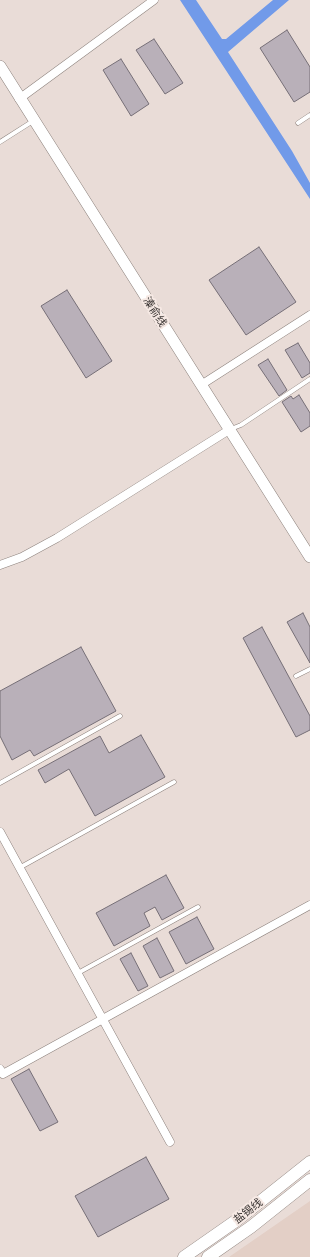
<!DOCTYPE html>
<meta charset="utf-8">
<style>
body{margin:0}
canvas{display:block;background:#e9dcd7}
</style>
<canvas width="310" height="1257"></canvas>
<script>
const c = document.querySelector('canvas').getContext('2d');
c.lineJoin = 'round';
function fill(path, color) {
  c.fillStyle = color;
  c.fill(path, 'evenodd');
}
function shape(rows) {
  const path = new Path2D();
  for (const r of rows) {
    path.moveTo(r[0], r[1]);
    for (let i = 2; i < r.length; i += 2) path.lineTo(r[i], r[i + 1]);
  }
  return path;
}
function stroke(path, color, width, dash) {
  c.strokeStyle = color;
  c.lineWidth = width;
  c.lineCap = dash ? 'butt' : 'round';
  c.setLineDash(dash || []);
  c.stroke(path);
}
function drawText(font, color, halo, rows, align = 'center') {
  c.font = font + ' Lato,"Noto Sans SC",sans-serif';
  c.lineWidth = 4;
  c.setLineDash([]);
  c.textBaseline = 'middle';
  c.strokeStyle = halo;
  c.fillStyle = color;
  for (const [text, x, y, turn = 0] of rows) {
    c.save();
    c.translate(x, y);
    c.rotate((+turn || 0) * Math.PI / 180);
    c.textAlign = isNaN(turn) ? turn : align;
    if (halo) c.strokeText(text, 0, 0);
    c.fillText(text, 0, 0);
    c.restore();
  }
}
const built = shape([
 [310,1201,310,1257,229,1257]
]);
const water = shape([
 [180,0,196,0,222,39,226,39,273,0,289,0,228,52,292,151,310,183,310,199]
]);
const building = shape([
 [287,30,310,67,310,92,294,102,260,48,287,30],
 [154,39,183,83,165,94,136,50,154,39],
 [121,59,149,104,131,116,103,70,121,59],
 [259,247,296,302,246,335,209,280,259,247],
 [67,290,112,361,86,378,41,306,67,290],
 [298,343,310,363,310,373,302,378,285,350,298,343],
 [268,359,287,390,279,396,258,365,268,359],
 [299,395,310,413,310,426,301,432,282,402,291,396,293,399,299,395],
 [303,613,310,627,310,663,287,622,303,613],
 [262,627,310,716,310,730,296,737,243,638,262,627],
 [81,647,116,711,34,756,30,750,12,760,0,736,0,691,81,647],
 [141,735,165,777,95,816,69,769,45,783,38,770,100,736,109,753,141,735],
 [166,875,184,908,162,920,155,907,144,913,150,926,114,946,96,913,166,875],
 [197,917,214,949,186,964,169,932,197,917],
 [157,938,174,971,160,978,143,946,157,938],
 [131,953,148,986,138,991,120,959,131,953],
 [29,1069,58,1122,40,1131,11,1079,29,1069],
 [146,1157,169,1199,98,1237,75,1196,146,1157]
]);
const service = shape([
 [298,123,310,115],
 [0,142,33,121],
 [231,429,241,425,310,379],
 [296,676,310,669],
 [0,783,120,716],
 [19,868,174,782],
 [78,973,198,907]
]);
const minor = shape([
 [19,99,154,0],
 [201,385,310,315],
 [0,565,22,557,57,538,229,430],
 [0,832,170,1142],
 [0,1069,3,1074,310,905]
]);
const secondary = shape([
 [0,66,310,557]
]);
const primary = shape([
 [184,1257,237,1220,310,1162],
 [208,1257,251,1227,310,1180]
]);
const streetNames = [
 ["溱俞线",155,312,57],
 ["盐锡线",248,1211,-38]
];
fill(built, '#e3cfc6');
fill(water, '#719ae9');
fill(building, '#b9b0b9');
stroke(building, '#766f77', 1);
stroke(service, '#8e837e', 5);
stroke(minor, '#8e837e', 9);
stroke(secondary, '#8e837e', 12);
stroke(primary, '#8e837e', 13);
stroke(service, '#fff', 4);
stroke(minor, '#fff', 8);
stroke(secondary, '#fff', 11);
stroke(primary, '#fff', 12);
drawText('11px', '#3a3533', '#f6e9e4', streetNames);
</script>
